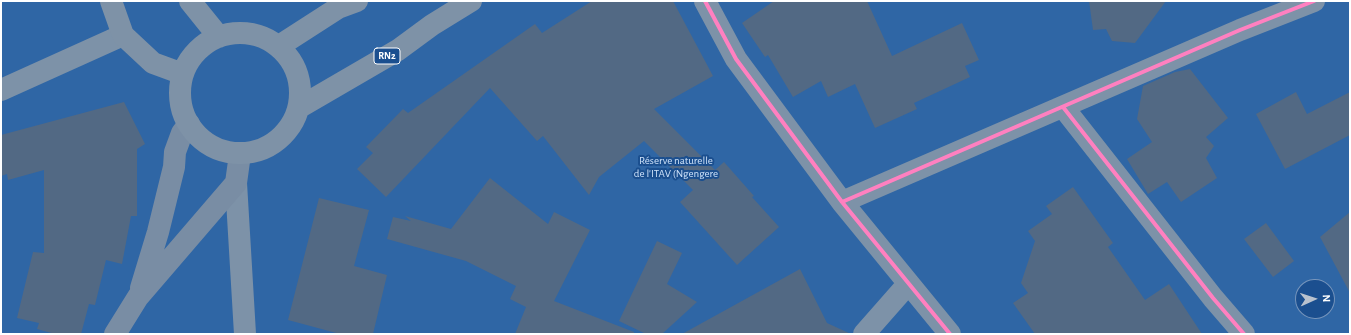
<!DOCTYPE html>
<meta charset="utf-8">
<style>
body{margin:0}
#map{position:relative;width:1351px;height:335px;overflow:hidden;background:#365274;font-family:"Alegreya Sans",sans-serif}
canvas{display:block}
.frame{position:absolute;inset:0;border:2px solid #fff;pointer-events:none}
.north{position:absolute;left:1295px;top:279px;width:40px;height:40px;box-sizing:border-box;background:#1b4f8f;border:1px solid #7695bc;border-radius:50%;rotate:87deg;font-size:11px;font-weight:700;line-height:16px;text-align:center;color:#fff}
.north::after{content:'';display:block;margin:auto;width:14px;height:18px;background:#b9c2ce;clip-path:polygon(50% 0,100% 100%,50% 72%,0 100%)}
</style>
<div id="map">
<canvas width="1351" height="335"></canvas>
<div class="frame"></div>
<div class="north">N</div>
</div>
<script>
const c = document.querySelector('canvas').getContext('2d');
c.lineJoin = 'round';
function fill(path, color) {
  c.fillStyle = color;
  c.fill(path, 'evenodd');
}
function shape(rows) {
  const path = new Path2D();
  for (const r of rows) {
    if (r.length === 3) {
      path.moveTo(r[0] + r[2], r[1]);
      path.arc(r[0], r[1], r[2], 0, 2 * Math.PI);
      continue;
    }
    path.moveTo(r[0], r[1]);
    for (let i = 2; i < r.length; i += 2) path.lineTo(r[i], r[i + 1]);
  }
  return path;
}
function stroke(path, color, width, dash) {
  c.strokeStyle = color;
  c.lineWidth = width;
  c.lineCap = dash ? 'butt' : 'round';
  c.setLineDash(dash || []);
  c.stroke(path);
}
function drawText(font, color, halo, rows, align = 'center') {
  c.font = font + ' "Alegreya Sans",sans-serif';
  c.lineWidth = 4;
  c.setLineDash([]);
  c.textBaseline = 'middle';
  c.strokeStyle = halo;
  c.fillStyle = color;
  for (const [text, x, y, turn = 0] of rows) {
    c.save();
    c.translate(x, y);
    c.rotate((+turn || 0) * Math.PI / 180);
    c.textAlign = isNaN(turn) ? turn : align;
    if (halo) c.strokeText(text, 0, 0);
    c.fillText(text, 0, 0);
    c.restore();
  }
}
const green = shape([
 [1,1,1350,1,1350,334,1,334],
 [1303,287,1327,287,1327,311,1303,311]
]);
const building = shape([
 [592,1,673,1,713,76,654,109,715,170,724,162,754,196,752,197,779,227,737,265,680,202,693,190,644,141,599,177,589,195,543,136,537,141,490,88,386,197,357,169,373,153,366,147,403,109,408,113,535,24,542,33],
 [774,1,867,1,892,56,962,23,979,60,965,66,970,77,914,103,917,109,875,128,855,84,828,97,821,81,793,97,768,55,765,57,742,23],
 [1089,1,1166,1,1135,43,1112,41,1106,29,1093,30],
 [1190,69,1228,118,1206,137,1214,146,1206,158,1217,178,1181,202,1167,182,1148,194,1127,159,1152,142,1137,119,1143,86,1175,72],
 [1296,92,1307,114,1350,92,1350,135,1285,169,1256,114],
 [124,102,145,144,137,149,137,216,131,216,122,264,106,260,95,305,89,304,81,334,55,334,37,329,39,323,17,318,33,252,44,253,44,170,8,180,7,174,1,176,1,135],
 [490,178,548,224,554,212,590,230,554,301,634,332,634,334,515,334,526,307,510,299,516,286,466,261,387,239,393,217,411,221,405,216,451,229],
 [1073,187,1113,243,1108,247,1145,300,1169,284,1202,334,1035,334,1013,303,1028,293,1021,283,1035,241,1028,231,1052,214,1046,206],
 [319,198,369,210,354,266,387,275,373,334,340,334,288,320],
 [1350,212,1350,293,1320,237],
 [1266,223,1294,261,1273,277,1244,239],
 [657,241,682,253,667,284,697,302,662,334,646,334,619,321],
 [800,269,827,323,851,334,682,334]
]);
const street = shape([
 [705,1,736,59,842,202,950,334],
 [1,90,123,35],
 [1063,107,1213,298,1244,334],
 [236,183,245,334],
 [842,202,1240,30,1314,1],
 [864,334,908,284]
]);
const secondary = shape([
 [141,288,158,232,174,167,175,152,182,133,189,124],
 [115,334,138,297,236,183,240,154]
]);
const highway = shape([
 [111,1,123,35,153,63,183,74],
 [190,1,219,37],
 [240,93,60],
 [279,46,338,8,357,1],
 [300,107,398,50,432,25,471,1]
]);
const cycleway = shape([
 [705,1,736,59,842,202,950,334],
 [1063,107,1213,298,1244,334],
 [842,202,1240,30,1314,1]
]);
const shields = [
 [387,56,26]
];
const shieldNames = [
 ["RN2",387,56]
];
const parkNames = [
 ["Réserve naturelle",676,161],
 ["de l'ITAV (Ngengere",676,174]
];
fill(green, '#2f66a5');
fill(building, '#526984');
stroke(street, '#7d92a8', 22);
stroke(secondary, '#798da4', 22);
stroke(highway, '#7e92a7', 22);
stroke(cycleway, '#ff80c0', 4);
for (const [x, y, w] of shields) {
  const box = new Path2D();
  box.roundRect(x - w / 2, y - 8, w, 16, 3);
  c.fillStyle = '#1b4f8f';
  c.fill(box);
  stroke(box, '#fff', 1);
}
drawText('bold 10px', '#fff', null, shieldNames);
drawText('11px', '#cfe3fa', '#1b4f8f', parkNames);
</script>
